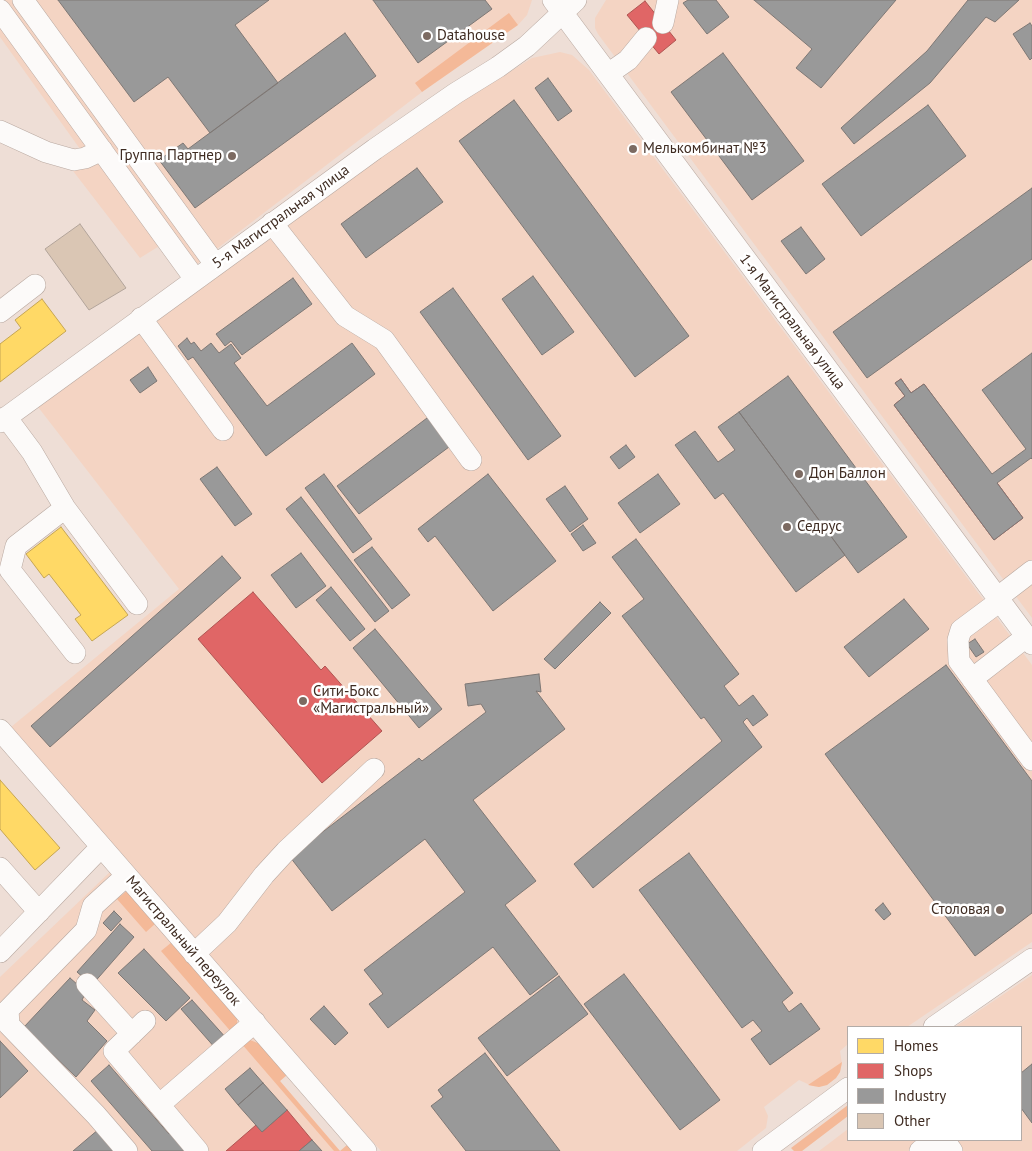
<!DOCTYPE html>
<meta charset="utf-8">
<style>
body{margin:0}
#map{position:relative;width:1032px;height:1151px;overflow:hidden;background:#eeded6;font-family:"PT Sans",sans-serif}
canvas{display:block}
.legend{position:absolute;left:847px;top:1026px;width:175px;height:115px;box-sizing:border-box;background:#fff;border:1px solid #b2aba7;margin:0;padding:6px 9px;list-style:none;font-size:15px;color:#3f2c22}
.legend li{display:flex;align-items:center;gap:10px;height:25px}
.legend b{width:25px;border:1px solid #b2aba7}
</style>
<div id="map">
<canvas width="1032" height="1151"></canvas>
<ul class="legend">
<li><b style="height:14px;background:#ffd966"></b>Homes</li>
<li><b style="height:14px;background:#e06666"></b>Shops</li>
<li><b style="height:14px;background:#999"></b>Industry</li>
<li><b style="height:14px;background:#dac6b4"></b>Other</li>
</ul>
</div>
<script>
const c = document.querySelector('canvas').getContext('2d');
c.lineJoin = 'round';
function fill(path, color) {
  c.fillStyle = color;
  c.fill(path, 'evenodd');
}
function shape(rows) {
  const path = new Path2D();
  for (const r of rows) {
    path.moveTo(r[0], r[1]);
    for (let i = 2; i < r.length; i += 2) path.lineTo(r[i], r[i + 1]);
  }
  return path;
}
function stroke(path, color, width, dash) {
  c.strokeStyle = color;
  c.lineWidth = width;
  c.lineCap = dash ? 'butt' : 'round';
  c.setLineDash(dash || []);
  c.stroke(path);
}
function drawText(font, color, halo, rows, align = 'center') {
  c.font = font + ' "PT Sans",sans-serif';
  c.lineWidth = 5;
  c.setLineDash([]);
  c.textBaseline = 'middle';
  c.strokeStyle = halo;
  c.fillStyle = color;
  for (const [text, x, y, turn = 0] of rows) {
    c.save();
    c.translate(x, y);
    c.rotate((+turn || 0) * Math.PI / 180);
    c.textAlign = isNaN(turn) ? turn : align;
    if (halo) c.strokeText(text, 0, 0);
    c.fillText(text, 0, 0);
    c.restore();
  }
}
const built = shape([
 [0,0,532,0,527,15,518,25,422,92,197,264,177,235,140,258,70,167,80,149,0,37],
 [606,0,1032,0,1032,618,598,34,595,28,595,18],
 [560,52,572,55,589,70,1032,665,1032,942,907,1027,848,1027,848,1044,840,1051,842,1064,840,1072,836,1078,827,1085,819,1087,812,1086,799,1080,764,1107,768,1116,766,1128,737,1151,381,1151,201,948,11,727,179,589,38,407,441,112,500,78,532,58],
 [111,871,287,1075,280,1081,340,1151,352,1151,0,1151,0,977],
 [1032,975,1032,1151,819,1151,848,1129,848,1140,1021,1140,1021,1027,955,1027]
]);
const green = shape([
 [509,13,518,25,422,92,415,83],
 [128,890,156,923,146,932,117,899],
 [172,942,237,1019,237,1025,233,1034,161,951],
 [250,1040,260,1044,287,1075,280,1081,340,1151,347,1145,352,1151,334,1151,241,1043],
 [842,1062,840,1072,836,1078,827,1085,819,1087,808,1085],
 [848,1105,848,1116,802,1151,794,1151,791,1148]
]);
const homes = shape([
 [42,299,66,331,0,382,0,344,21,328,15,320,42,299],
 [61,527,128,615,92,641,75,619,81,615,49,574,44,578,26,554,61,527],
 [0,780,60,848,35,870,0,829,0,780]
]);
const shops = shape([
 [645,1,676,40,659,54,627,15,645,1],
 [901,379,911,393,924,384,1023,518,994,540,894,405,905,396,895,383,901,379],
 [253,592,321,670,325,666,382,731,322,783,198,639,253,592],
 [287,1110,312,1140,299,1151,226,1151,256,1125,262,1132,287,1110]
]);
const industry = shape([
 [58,0,269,0,235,25,278,83,210,133,168,77,134,102,58,0],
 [373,0,485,0,492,9,418,63,373,0],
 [688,0,716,0,729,17,707,34,683,3,688,0],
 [754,0,896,0,821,88,796,68,812,49,754,0],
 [968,0,1019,0,995,22,986,17,930,83,854,144,841,128,927,51,968,0],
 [1030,23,1032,26,1032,58,1030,60,1013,34,1030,23],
 [345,33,376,76,195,208,159,160,183,143,188,149,345,33],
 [723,53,804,161,752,200,671,92,723,53],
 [548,78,572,111,558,121,535,88,548,78],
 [514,100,689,336,635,377,459,141,514,100],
 [928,105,966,156,861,236,822,184,928,105],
 [417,168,443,202,366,258,341,224,417,168],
 [1032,188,1032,259,867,378,833,332,1032,188],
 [801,227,825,259,806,274,781,241,801,227],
 [533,276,574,332,542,355,502,299,533,276],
 [293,278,312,304,242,355,231,341,225,346,216,334,293,278],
 [453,288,561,436,528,460,420,312,453,288],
 [187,338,191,344,194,342,201,351,211,343,219,353,231,344,241,358,234,363,267,406,352,343,375,374,266,456,193,357,188,360,178,346,187,338],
 [1032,353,1032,459,1031,458,997,483,1023,518,994,540,894,405,905,396,895,383,901,379,911,393,924,384,992,474,1026,449,982,390,1032,353],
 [148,367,157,381,140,393,130,380,148,367],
 [788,376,907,537,858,573,739,412,788,376],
 [739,412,845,555,796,592,723,493,715,499,675,445,695,431,718,462,735,450,718,427,739,412],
 [431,415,453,444,359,514,337,486,431,415],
 [626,445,635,457,619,469,610,457,626,445],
 [217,467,252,514,235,526,200,479,217,467],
 [324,474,372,539,353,553,305,488,324,474],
 [488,474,556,561,493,611,435,536,428,542,418,529,488,474],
 [658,474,680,504,640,533,618,503,658,474],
 [565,486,588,519,570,532,546,499,565,486],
 [301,497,389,611,375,622,286,509,301,497],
 [583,525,596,543,583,551,571,534,583,525],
 [636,539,739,674,724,686,739,706,753,695,768,715,753,726,747,718,743,722,762,747,593,888,574,864,722,741,704,717,701,719,622,616,644,599,612,557,636,539],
 [372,547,410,595,392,609,354,560,372,547],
 [301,553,326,586,296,608,271,575,301,553],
 [222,556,241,578,50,747,31,726,222,556],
 [331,587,365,629,350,641,316,600,331,587],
 [904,599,929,629,869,677,844,647,904,599],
 [600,602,611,613,555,669,544,659,600,602],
 [375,629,442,709,419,728,353,648,375,629],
 [975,639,984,652,976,657,967,644,975,639],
 [946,665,1032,781,1032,913,975,956,825,754,946,665],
 [539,674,541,692,536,691,565,729,473,800,536,881,505,905,558,974,530,995,493,947,388,1028,369,1004,383,994,364,970,465,892,425,839,332,911,290,857,419,758,422,761,486,712,481,704,468,706,465,684,539,674],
 [689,853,793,993,782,1002,789,1012,801,1003,820,1029,770,1065,751,1039,762,1031,753,1020,742,1028,639,890,689,853],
 [883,903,891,914,884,920,875,910,883,903],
 [114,911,122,919,111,931,103,923,114,911],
 [120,924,134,937,92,985,77,972,120,924],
 [144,949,190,998,166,1021,118,973,144,949],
 [624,974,720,1100,680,1130,584,1004,624,974],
 [559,976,588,1014,507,1076,478,1038,559,976],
 [70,978,86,992,82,1000,95,1010,87,1021,107,1041,76,1077,24,1027,70,978],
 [192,1000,227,1039,216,1049,181,1009,192,1000],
 [324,1006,348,1033,335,1045,310,1019,324,1006],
 [0,1041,28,1071,0,1098,0,1041],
 [485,1053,560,1151,466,1151,431,1106,443,1097,438,1090,485,1053],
 [1032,1064,1032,1123,1021,1108,1021,1073,1032,1064],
 [109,1065,169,1134,174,1130,193,1151,152,1151,91,1081,109,1065],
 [250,1068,263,1083,238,1105,225,1089,250,1068],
 [263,1083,287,1110,262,1132,238,1105,263,1083],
 [99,1129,118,1151,73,1151,99,1129],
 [312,1140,322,1151,299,1151,312,1140]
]);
const building = shape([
 [80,224,126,288,89,310,45,249,80,224]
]);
const minor = shape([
 [23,0,215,264],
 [553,0,1032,644],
 [0,10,195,279],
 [663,23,668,0],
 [608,74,628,60,646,38],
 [0,131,46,152,74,160,85,158,102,150],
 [272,223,345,316,384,340,471,460],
 [0,312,35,285],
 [141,318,223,430],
 [6,417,32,452,65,508,137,604],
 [0,422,375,149,456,93,498,67,527,46,576,0],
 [65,508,16,546,10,570,75,653],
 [997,598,1032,571],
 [1000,601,961,630,958,640,959,661,1032,760],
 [972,679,1026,637],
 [0,730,366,1151],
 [0,868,39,912],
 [126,876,93,906,86,930,8,1010,9,1025,96,1115,127,1151],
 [0,952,101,847],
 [194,954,227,923,264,875,286,851,374,769],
 [87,984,132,1034],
 [145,1021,114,1051,198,1151],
 [934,1027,1032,959],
 [159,1105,255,1022],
 [944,1140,952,1151],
 [763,1151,848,1088],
 [920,1151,936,1140]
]);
const markers = [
 [427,36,5,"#7c6a61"],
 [633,149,5,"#7c6a61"],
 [232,156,5,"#7c6a61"],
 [799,474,5,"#7c6a61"],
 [787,527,5,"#7c6a61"],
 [303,701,5,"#7c6a61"],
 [1000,910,5,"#7c6a61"]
];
const poiNames = [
 ["Datahouse",437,36],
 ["Мелькомбинат №3",643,149],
 ["Группа Партнер",222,156,"right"],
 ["Дон Баллон",809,474],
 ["Седрус",797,527],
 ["Сити-Бокс",313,692],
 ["«Магистральный»",313,709],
 ["Столовая",990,910,"right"]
];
const streetNames = [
 ["5-я Магистральная улица",281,217,-36],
 ["1-я Магистральная улица",792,322,53],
 ["Магистральный переулок",183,941,49]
];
fill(built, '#f4d4c3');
fill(green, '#f4b998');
fill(homes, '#ffd966');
stroke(homes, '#c5a552', 1);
fill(shops, '#e06666');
stroke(shops, '#b05552', 1);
fill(industry, '#999');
stroke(industry, '#7e7875', 1);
fill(building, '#dac6b4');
stroke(building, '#b2a49a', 1);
stroke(minor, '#b8a8a0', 22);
stroke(minor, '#fcfaf9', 21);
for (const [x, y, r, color] of markers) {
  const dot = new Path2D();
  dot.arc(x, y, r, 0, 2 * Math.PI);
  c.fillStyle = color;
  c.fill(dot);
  stroke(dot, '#fff', 2);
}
drawText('15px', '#3f2c22', '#fff', poiNames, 'left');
drawText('15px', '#3f2c22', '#fff', streetNames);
</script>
